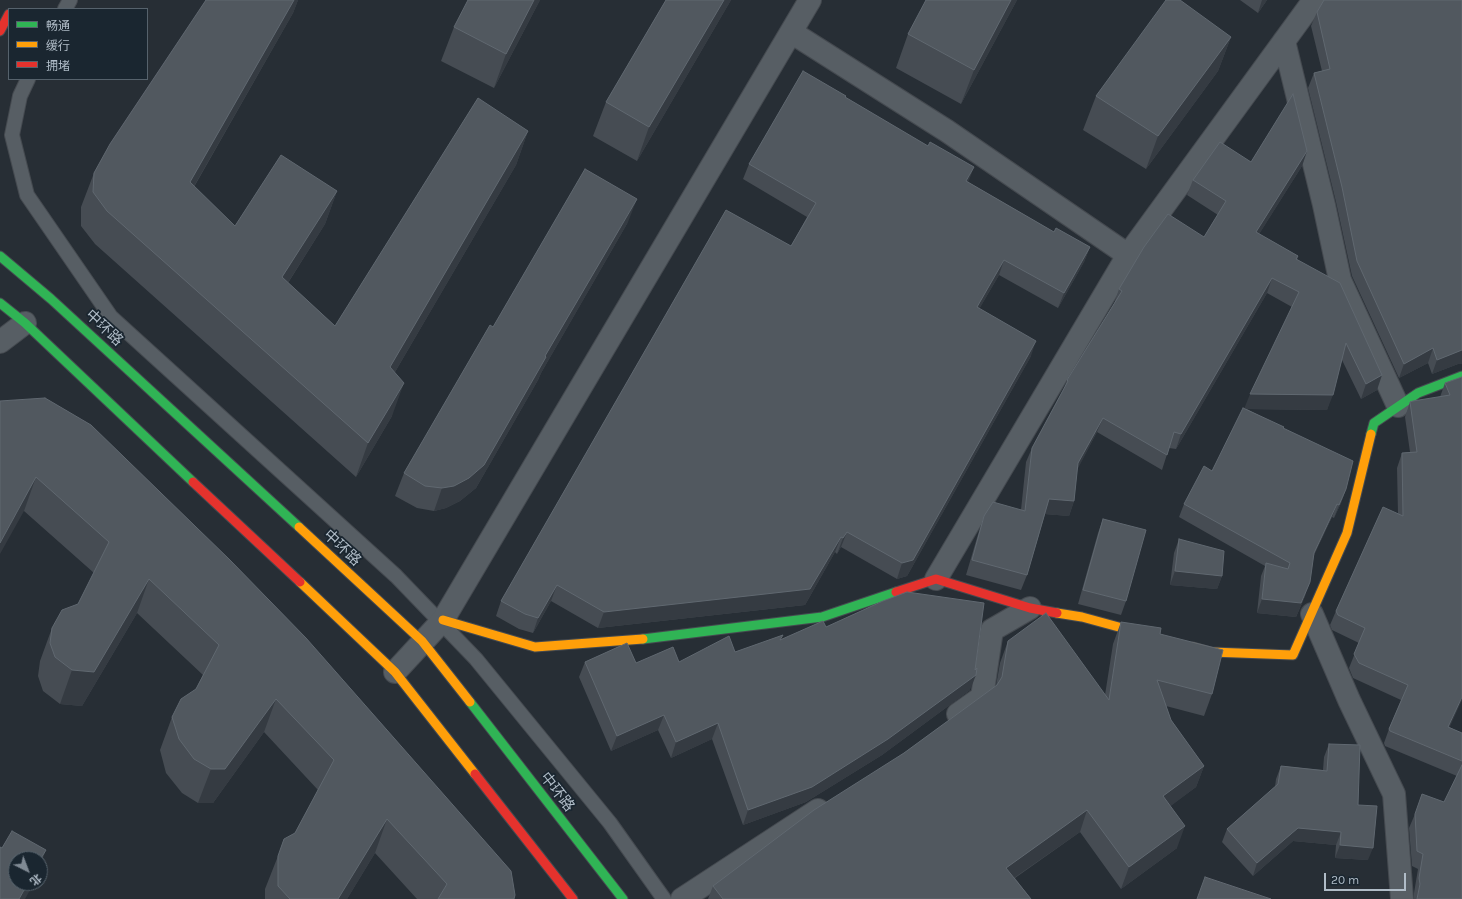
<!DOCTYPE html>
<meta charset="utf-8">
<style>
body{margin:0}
#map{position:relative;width:1462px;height:899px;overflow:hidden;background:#272e35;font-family:Karla,"Noto Sans SC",sans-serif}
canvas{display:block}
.legend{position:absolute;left:8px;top:8px;width:140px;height:72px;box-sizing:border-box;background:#1a2630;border:1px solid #56626c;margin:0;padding:5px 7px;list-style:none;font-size:12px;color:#b0bcc7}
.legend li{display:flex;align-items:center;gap:8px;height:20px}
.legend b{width:20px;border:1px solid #56626c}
.north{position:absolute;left:8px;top:851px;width:40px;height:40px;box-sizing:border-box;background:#1a2630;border:1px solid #56626c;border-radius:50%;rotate:138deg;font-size:11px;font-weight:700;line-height:16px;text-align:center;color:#b0bcc7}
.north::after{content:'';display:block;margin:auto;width:14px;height:18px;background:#808a94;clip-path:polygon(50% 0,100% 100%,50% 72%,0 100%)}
.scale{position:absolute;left:1324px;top:873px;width:82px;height:18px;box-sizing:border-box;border:2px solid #b0bcc7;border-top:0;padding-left:5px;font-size:12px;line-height:14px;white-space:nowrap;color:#b0bcc7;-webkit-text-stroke:3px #1a2630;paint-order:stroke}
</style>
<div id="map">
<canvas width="1462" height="899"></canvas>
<ul class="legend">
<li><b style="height:5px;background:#30b455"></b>畅通</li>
<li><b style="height:5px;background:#ff9f0a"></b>缓行</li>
<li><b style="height:5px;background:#e5322d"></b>拥堵</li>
</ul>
<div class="north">北</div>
<div class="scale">20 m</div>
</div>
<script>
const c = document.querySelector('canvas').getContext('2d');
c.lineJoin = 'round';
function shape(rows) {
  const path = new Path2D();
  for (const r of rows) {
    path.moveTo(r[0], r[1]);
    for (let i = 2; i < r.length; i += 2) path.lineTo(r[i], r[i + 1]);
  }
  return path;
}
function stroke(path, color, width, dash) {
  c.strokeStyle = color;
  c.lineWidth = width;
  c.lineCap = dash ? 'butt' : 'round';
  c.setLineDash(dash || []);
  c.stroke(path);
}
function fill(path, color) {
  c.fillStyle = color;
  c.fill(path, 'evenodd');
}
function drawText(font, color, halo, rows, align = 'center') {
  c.font = font + ' Karla,"Noto Sans SC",sans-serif';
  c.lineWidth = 3.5;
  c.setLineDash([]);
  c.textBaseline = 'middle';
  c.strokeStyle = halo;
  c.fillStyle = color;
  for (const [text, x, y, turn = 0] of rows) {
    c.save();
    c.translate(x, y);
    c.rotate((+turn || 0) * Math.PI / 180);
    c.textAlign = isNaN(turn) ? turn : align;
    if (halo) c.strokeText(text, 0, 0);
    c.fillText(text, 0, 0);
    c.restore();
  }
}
const lane = shape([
 [65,9,70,0],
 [28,79,20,96,12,135,27,195,111,317,396,576,476,659,610,823,664,899]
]);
const street = shape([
 [791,32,947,131,1128,255,936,579],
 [1284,41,1324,205,1340,280,1398,406],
 [1128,255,1314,0],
 [0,342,25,323],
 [1312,614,1349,700,1394,794,1402,899],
 [395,672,443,620,810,0],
 [958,714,982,697,992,630,1030,608],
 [682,899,818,810]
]);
const fast = shape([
 [0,256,51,299,299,527],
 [0,303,25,323,193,482],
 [1371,434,1374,423,1418,393,1462,376],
 [643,639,822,617,896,592],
 [470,702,623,899]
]);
const slow = shape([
 [299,527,422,641,470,702],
 [300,582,395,672,475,774],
 [1057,613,1082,617,1148,635],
 [443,620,535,647,643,639],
 [1193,647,1211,652,1293,655,1347,533,1371,434]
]);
const jam = shape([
 [0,31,9,14],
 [193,482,300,582],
 [896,592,936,579,1030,608,1057,613],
 [475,774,573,899]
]);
const wall = shape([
 [206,0,298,0,293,13,194,187,235,226,337,191,325,224,288,283,335,326,528,131,516,165,395,372,392,416,356,477,95,244,81,226,81,207,94,173],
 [540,0,494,88,441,61,454,27],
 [666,0,731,0,637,161,593,136,606,102],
 [926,0,1017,0,961,104,896,68,908,34],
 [1240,0,1267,0,1258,13],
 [1462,0,1462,364,1458,364,1432,374,1428,363,1399,378,1352,276,1336,202,1308,88,1314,73,1322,71,1311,26,1317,12],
 [1231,37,1218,71,1146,169,1083,130,1096,96],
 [845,98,968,182,1054,232,1090,247,1084,262,1058,308,999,275,979,309,1031,356,907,576,897,579,841,547,837,554,835,552,805,605,598,628,551,601,533,633,519,629,496,616,501,601,791,246,807,217,743,179,749,164],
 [1307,151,1302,166,1259,234,1298,256,1297,260,1377,390,1361,399,1342,360,1327,410,1247,409,1283,428,1346,489,1341,503,1334,518,1332,517,1313,557,1305,596,1296,617,1257,613,1261,576,1265,566,1179,517,1184,504,1212,471,1245,408,1292,307,1267,293,1176,449,1169,448,1162,470,1097,432,1077,469,1074,501,1069,516,1045,514,1027,575,1021,590,966,575,979,531,984,516,1021,510,1026,462,1032,448,1064,389,1067,380,1114,304,1119,289,1204,237,1218,215,1187,195,1193,180,1251,162],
 [628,222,541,373,538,380,476,488,460,501,446,508,434,511,417,508,395,496,404,473,493,327],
 [1462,377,1449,727,1462,733,1462,899,1414,899,1414,893,1418,869,1412,866,1409,828,1415,814,1444,802,1457,776,1385,746,1384,743,1389,729,1401,700,1353,678,1349,668,1359,643,1332,630,1330,625,1336,611,1398,514,1397,468,1402,453,1410,452,1405,417,1410,402,1440,397,1445,383],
 [0,401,514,899,417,899,375,853,347,899,265,899,265,889,278,856,295,833,318,790,264,732,213,803,198,803,182,793,166,773,160,750,172,717,196,689,203,675,137,613,82,706,60,704,43,691,38,676,40,661,52,628,78,604,94,573,24,511],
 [1103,519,1126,601,1121,615,1078,604,1098,533],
 [1179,539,1222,576,1217,589,1170,585,1174,553],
 [1121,622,1160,634,1212,694,1204,716,1166,706,1171,720,1204,766,1196,787,1170,806,1177,848,1121,889,1080,832,1015,878,1031,899,708,899,713,886,904,753,996,686,1000,663,1008,641,1105,695,1113,644],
 [826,627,970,690,882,755,806,802,743,825,712,739,671,758,658,730,611,751,579,677,585,662,636,663,679,662,735,652],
 [1329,744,1358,805,1368,860,1335,858,1336,845,1293,841,1253,876,1222,842,1227,829,1275,787,1276,779,1281,766,1323,770,1324,757]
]);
const shadedWall = shape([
 [294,0,298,0,293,13,177,216,190,182],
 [534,0,540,0,494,88,506,54],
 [724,0,731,0,637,161,649,127],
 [1011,0,1017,0,961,104,974,70],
 [1262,0,1267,0,1258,13],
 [1231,37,1218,71,1146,169,1158,136],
 [528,131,516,165,378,401,390,367],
 [1307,151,1302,166,1251,247,1256,232],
 [974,167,968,183,966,181],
 [337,191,325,224,270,311,282,277],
 [637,199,628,222,541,373,538,380,476,488,460,501,446,508,434,511,442,488,545,356],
 [1090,247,1084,262,1058,308,1064,293],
 [1004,260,999,275,971,323,977,307],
 [1272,278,1267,293,1176,449,1181,434],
 [1036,341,1031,356,907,576,897,579,902,563],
 [1433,348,1428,363,1399,378,1404,364],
 [1462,350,1462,364,1458,364,1432,374,1437,360],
 [1382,375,1377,390,1361,399,1366,384],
 [404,383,392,416,356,477,368,443],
 [1250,394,1333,395,1327,410,1244,409],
 [1103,418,1097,432,1073,478,1078,463],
 [36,477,24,511,0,554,0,543],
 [1346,489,1341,503,1334,518,1339,505],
 [1049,499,1074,501,1069,516,1044,514],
 [1337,504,1332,517,1309,566,1314,553],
 [847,532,841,547,837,554,843,538],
 [841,537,835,552,805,605,598,628,604,612],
 [1175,571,1222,576,1217,589,1170,585],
 [149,579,137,613,82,706,60,704,72,670],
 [1310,582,1305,596,1296,617,1257,613,1262,599],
 [557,585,551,601,533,633,538,618],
 [976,675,970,690,882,755,806,802,743,825,748,810],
 [1462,697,1462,700,1443,742,1448,727],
 [276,699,264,732,213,803,198,803,211,769],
 [664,715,658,730,611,751,617,736],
 [718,723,712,739,671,758,676,742],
 [1204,766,1196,787,1155,818,1163,796],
 [1087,810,1080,832,998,889,1006,868],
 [387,819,375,853,347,899,338,899],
 [1185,826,1177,848,1121,889,1129,867],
 [1298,828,1341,832,1336,845,1293,841,1253,876,1257,863],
 [1340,845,1373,848,1368,860,1335,858],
 [46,850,40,866,40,860],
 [28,883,34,883,25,899,19,899]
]);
const building = shape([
 [206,0,294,0,190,182,235,226,281,155,337,191,282,277,335,326,478,98,528,131,390,367,404,383,368,443,107,211,93,192,94,173,110,144,206,0],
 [468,0,534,0,506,54,454,27,468,0],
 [666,0,724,0,649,127,606,102,666,0],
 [926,0,1011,0,974,70,908,34,926,0],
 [1166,0,1180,0,1231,37,1158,136,1096,96,1166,0],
 [1324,0,1462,0,1462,350,1437,360,1433,348,1404,364,1357,261,1342,187,1314,73,1330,69,1317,12,1324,0],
 [803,71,846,96,845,97,928,146,930,142,974,167,966,181,1054,232,1056,228,1090,247,1064,293,1004,260,977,307,1036,341,913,560,902,563,847,532,843,538,841,537,810,589,604,612,557,585,538,618,525,614,501,601,726,210,791,246,816,203,749,164,803,71],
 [1293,94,1307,151,1256,232,1298,256,1296,259,1340,283,1382,375,1366,384,1346,343,1333,395,1250,394,1299,292,1272,278,1181,434,1174,432,1167,455,1103,418,1078,463,1074,501,1049,499,1027,575,972,560,984,516,993,502,1025,511,1032,448,1068,381,1067,380,1122,291,1119,289,1144,247,1168,214,1204,237,1226,201,1193,180,1220,142,1251,162,1293,94],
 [585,169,637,199,545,356,546,357,484,465,469,478,454,486,442,488,425,486,404,473,490,325,493,327,585,169],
 [1462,377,1462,697,1448,727,1462,733,1462,761,1390,731,1389,729,1408,685,1359,663,1354,654,1365,628,1338,615,1336,611,1383,507,1403,516,1402,453,1417,452,1410,402,1413,401,1450,395,1445,383,1462,377],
 [45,398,91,425,230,560,306,638,511,871,515,895,514,899,438,899,447,884,387,819,338,899,290,899,278,886,278,856,284,839,295,833,334,760,276,699,225,769,211,769,194,759,179,739,172,717,181,699,196,689,219,645,149,579,94,672,72,670,55,657,50,643,52,628,62,610,78,604,109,542,36,477,0,543,0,401,45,398],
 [1243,408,1284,427,1283,428,1353,461,1346,489,1339,505,1337,504,1314,553,1310,582,1301,603,1262,599,1266,563,1288,569,1290,563,1184,504,1204,466,1212,471,1243,408],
 [1103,519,1146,530,1126,601,1083,590,1103,519],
 [1179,539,1224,551,1222,576,1175,571,1179,539],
 [907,592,984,603,975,670,977,668,976,675,888,739,812,787,748,810,718,723,676,742,664,715,617,736,585,662,627,643,636,663,673,647,679,662,729,636,735,652,783,635,780,640,823,621,826,627,883,601,907,592],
 [1046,613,1109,700,1121,622,1161,628,1160,634,1223,650,1212,694,1157,680,1171,720,1204,766,1163,796,1185,826,1129,867,1087,810,1006,868,1031,899,723,899,713,886,814,810,904,753,997,685,1002,677,1008,641,1046,613],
 [1329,744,1360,745,1358,805,1377,806,1373,848,1340,845,1341,832,1298,828,1257,863,1227,829,1278,784,1281,766,1327,771,1329,744],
 [1462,765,1462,899,1417,899,1420,884,1419,878,1423,854,1417,851,1415,814,1422,794,1444,802,1462,765],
 [12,831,46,850,40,860,40,859,16,859,16,883,28,883,19,899,0,899,0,847,2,848,12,831],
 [1205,877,1271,899,1197,899,1205,877]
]);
const streetNames = [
 ["中环路",104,328,43],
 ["中环路",342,548,43],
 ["中环路",557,792,52]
];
stroke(lane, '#454a50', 16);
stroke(street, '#454a50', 24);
stroke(fast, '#454a50', 11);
stroke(slow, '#454a50', 11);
stroke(jam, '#454a50', 11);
stroke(lane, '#575e64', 14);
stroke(street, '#575e64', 22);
stroke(fast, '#30b455', 9);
stroke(slow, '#ff9f0a', 9);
stroke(jam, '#e5322d', 9);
fill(wall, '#464c53');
fill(shadedWall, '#353b42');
fill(building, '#51585f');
stroke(building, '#606870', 1);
drawText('15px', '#b0bcc7', '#1a2630', streetNames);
</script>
